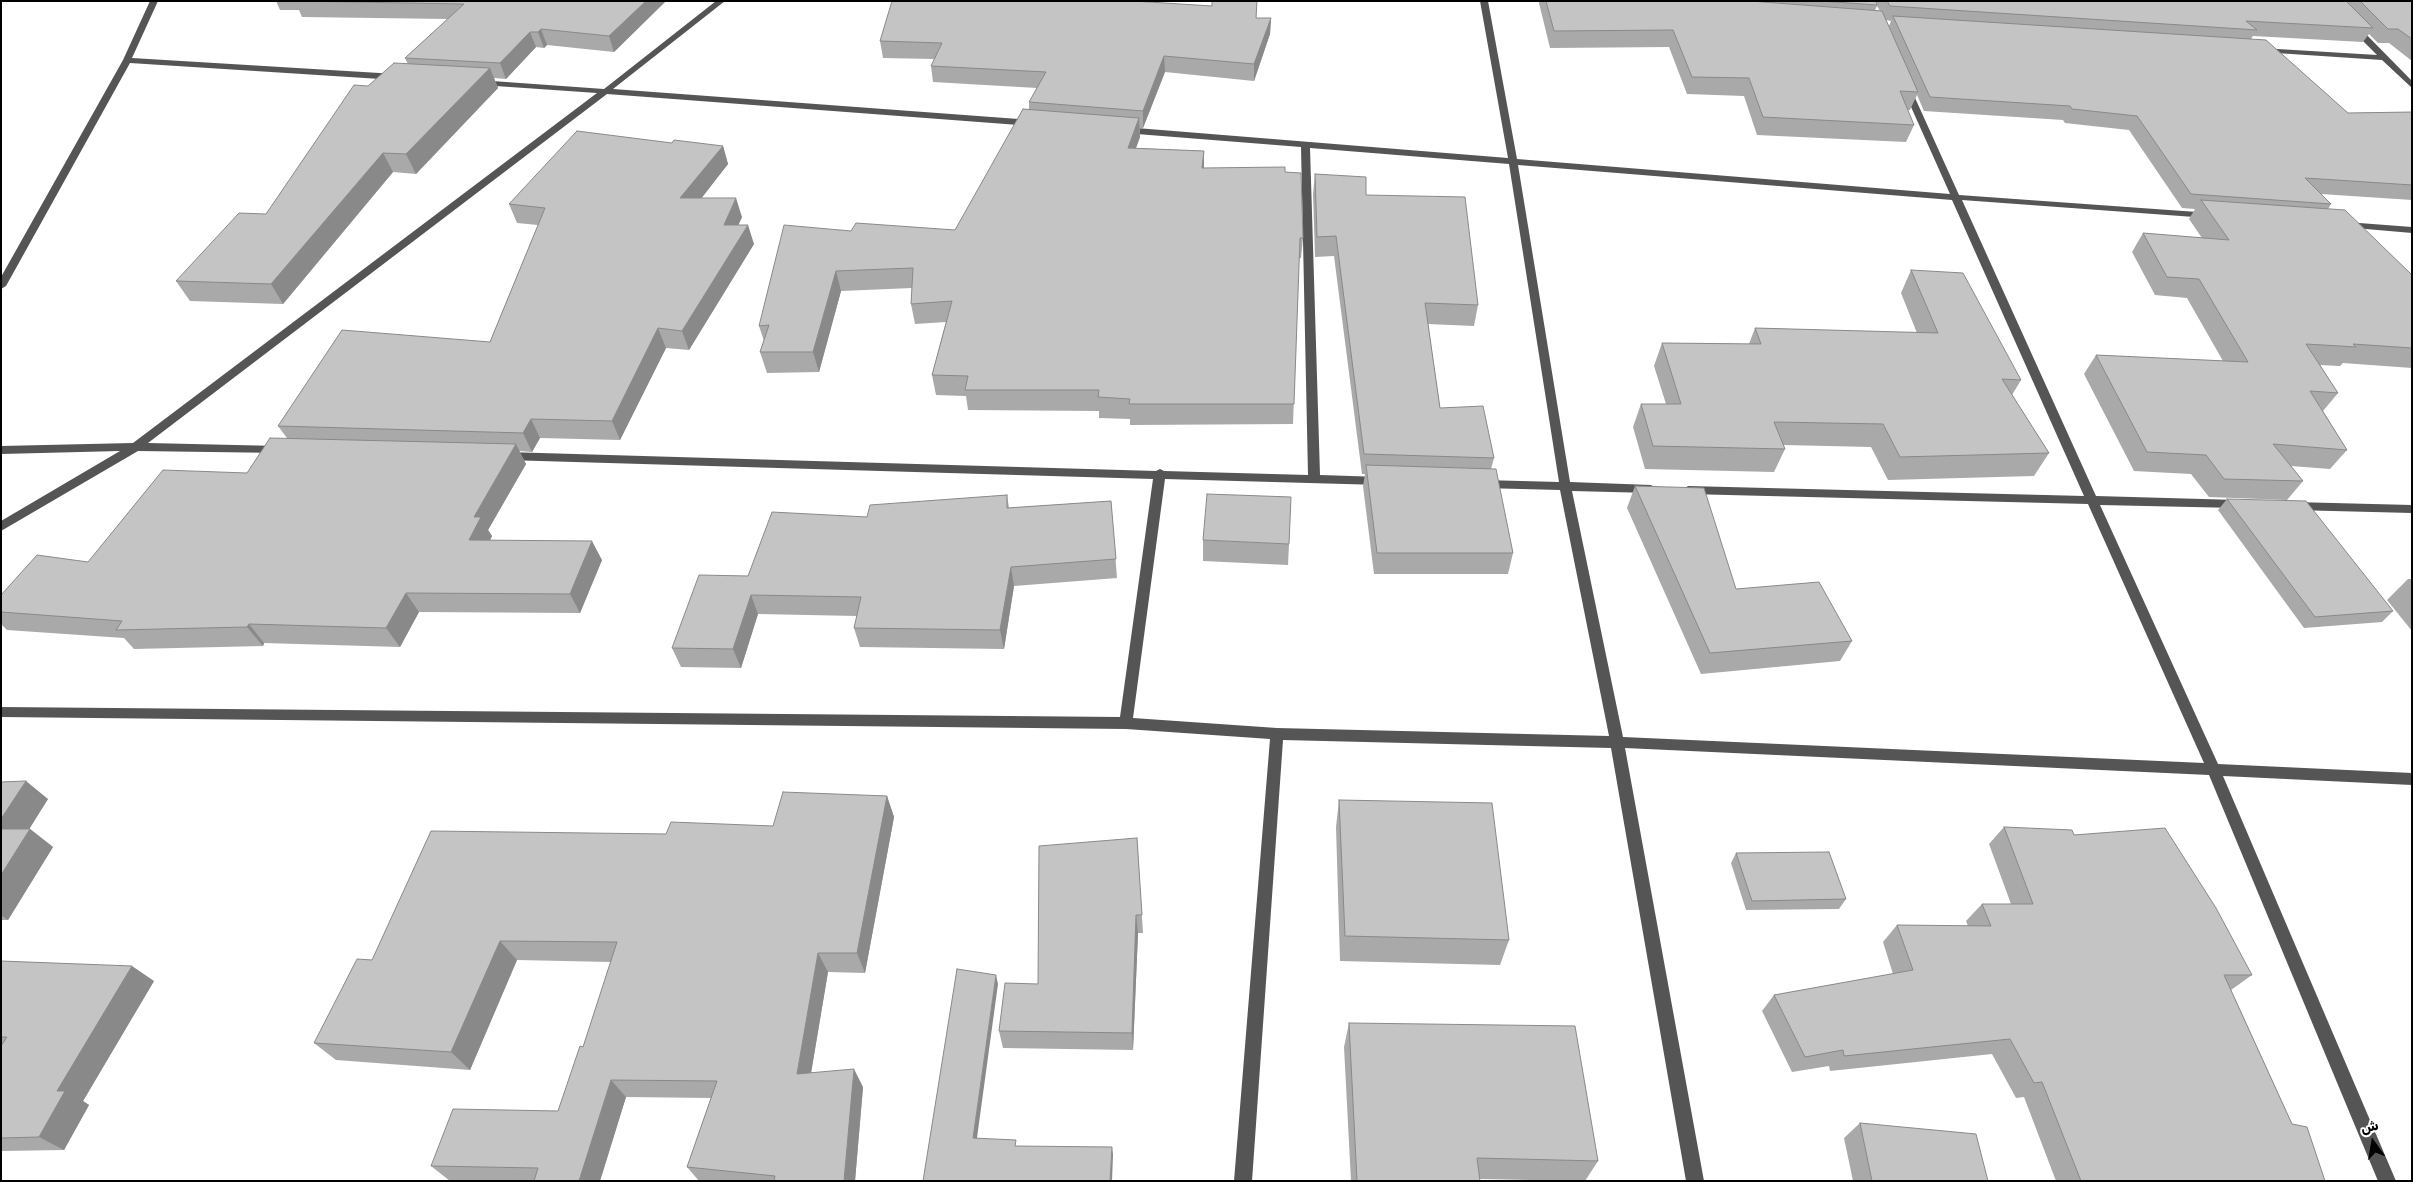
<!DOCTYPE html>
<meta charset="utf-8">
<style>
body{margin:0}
#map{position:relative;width:2413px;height:1182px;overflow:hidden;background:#fff;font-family:Rubik,Vazirmatn,sans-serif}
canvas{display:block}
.frame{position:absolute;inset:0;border:2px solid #000;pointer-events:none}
.north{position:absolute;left:2348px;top:1117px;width:50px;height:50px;-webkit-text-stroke:4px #fff;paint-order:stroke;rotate:347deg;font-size:14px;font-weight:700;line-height:20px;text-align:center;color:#000}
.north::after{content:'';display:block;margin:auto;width:18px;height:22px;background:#000;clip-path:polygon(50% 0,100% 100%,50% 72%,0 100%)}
</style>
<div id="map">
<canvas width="2413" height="1182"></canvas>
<div class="frame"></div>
<div class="north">ش</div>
</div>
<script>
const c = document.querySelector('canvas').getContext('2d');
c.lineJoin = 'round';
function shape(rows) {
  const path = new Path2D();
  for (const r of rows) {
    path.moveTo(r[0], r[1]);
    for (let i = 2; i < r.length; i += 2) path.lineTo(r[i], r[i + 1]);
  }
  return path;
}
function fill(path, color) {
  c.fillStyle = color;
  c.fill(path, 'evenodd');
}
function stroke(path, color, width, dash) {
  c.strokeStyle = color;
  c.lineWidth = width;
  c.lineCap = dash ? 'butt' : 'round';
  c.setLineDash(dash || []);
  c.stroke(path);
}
const minor = shape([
 [150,1,158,1,132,58,396,74,400,77,396,80,130,63,6,286,1,289,1,277,123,60,150,1],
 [716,1,725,1,613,89,1032,120,1036,123,1032,126,607,94,148,443,279,446,285,450,283,453,138,451,1,531,1,521,120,451,1,454,1,446,133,443,597,93,481,85,478,84,478,80,604,89,716,1],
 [1480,1,1488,1,1517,159,1950,194,1903,89,1907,86,1911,89,1959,195,2211,213,2211,217,2208,218,1962,200,2096,496,2238,500,2244,504,2238,508,2100,505,2218,764,2412,773,2412,785,2223,776,2396,1181,2378,1181,2209,775,1625,748,1704,1181,1686,1181,1611,748,1283,740,1252,1181,1234,1181,1270,739,1126,729,1,717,1,707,1120,717,1153,479,506,460,500,456,506,452,1156,471,1160,469,1164,471,1308,475,1301,147,1124,133,1120,130,1124,127,1508,158,1480,1],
 [1310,148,1509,164,1559,482,1483,480,1477,484,1483,488,1560,490,1609,736,1277,728,1133,718,1165,479,1381,485,1387,481,1381,477,1320,475,1310,148],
 [1518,165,1952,200,2084,496,1688,486,1682,490,1688,494,2088,504,2204,763,1623,737,1572,491,1651,493,1657,489,1651,485,1570,482,1518,165],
 [2351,25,2357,25,2412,81,2412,88,2382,60,2261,52,2257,50,2261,48,2377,55,2351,29,2351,25],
 [2346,222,2412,227,2412,233,2343,227,2341,225,2346,222],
 [2293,502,2412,505,2412,513,2293,510,2287,506,2293,502]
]);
const wall = shape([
 [276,1,666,1,614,52,547,45,544,48,536,47,506,79,494,78,498,88,416,174,393,172,283,304,190,301,176,281,266,214,368,86,408,64,405,58,448,19,302,17,299,10,280,10],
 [1257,1,1256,18,1271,18,1270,34,1254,81,1165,72,1143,128,1140,128,1140,137,1136,148,1204,151,1204,168,1285,172,1303,238,1301,258,1299,258,1293,424,1130,425,1130,419,1099,418,1099,411,968,410,966,396,936,395,932,375,946,322,915,324,911,304,912,288,841,291,819,372,767,373,760,352,764,341,759,326,851,231,955,230,1029,109,1029,102,1037,88,933,82,931,66,934,59,883,58,880,41],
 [1539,1,2412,1,2412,61,2389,43,2378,43,2369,34,2363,42,2253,36,2251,39,2348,113,2412,112,2412,200,2321,194,2331,204,2328,209,2412,275,2412,368,2343,363,2340,366,2320,365,2338,393,2323,411,2347,450,2330,469,2291,466,2303,481,2287,500,2209,497,2191,474,2134,471,2084,374,2096,355,2223,361,2187,298,2155,295,2132,252,2143,233,2202,238,2189,219,2195,209,2182,208,2129,130,2065,123,2063,120,1924,111,1917,95,1910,110,1907,110,1914,125,1906,142,1757,135,1744,96,1687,94,1669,47,1550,48,1539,3],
 [1877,6,1880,11,1875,10],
 [1886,20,1891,21,1889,26],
 [672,143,723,146,728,164,701,198,742,217,738,225,754,244,689,350,666,348,620,440,540,438,532,452,519,451,526,464,488,530,492,536,490,541,602,560,580,613,419,612,400,647,264,643,263,646,134,649,124,638,7,630,1,624,1,595,88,562,247,473,287,438,278,426,490,342,538,225,517,223,509,204],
 [1315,174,1366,195,1478,305,1474,326,1428,324,1440,408,1494,458,1491,469,1513,553,1508,574,1374,574,1363,486,1365,474,1362,474,1334,256,1315,257,1313,194],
 [1911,270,2021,380,2012,395,2049,453,2034,476,1888,480,1871,447,1783,445,1785,449,1774,472,1645,469,1633,427,1641,404,1666,404,1654,366,1662,343,1749,344,1755,328,1917,333,1901,293],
 [1635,486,1736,589,1852,641,1840,661,1701,674,1627,508],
 [1007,495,1009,508,1111,501,1117,578,1014,586,1004,649,860,647,854,628,857,616,758,614,741,668,681,667,672,648,748,576,867,517],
 [2227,499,2393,611,2382,622,2304,628,2218,510],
 [1203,540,1289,544,1288,565,1203,561],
 [2408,579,2412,579,2412,631,2387,600],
 [1,782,48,799,29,829,30,829,53,847,8,920,1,920],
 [887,796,894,817,865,973,828,972,811,1073,863,1087,855,1181,699,1181,687,1167,711,1098,626,1097,600,1181,450,1181,431,1166,558,1111,583,1047,611,962,517,960,470,1070,336,1060,314,1043,372,960,666,834,773,826],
 [1339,800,1509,940,1500,965,1340,961,1336,827],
 [2004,827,2074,835,2252,975,2231,990,2292,1124,2325,1181,2056,1181,2024,1097,2016,1098,1992,1054,1830,1071,1829,1066,1792,1072,1762,1011,1774,995,1893,974,1883,942,1897,925,1968,926,1966,921,1982,904,2011,904,1989,844],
 [1137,838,1143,933,1138,933,1133,1050,1003,1048,999,1031,1038,984],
 [1736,853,1846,899,1839,909,1746,910,1731,863],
 [1,961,154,981,83,1101,89,1105,64,1150,1,1151],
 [1349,1023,1598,1161,1585,1181,1479,1179,1480,1181,1351,1181,1344,1047],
 [1860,1123,1988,1181,1853,1181,1844,1138]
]);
const shadedWall = shape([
 [646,1,666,1,614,52,609,36],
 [1271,18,1270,34,1254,81,1254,64],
 [541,29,547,45,544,48,538,32],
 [530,32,536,47,506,79,500,63],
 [1164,56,1165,72,1143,128,1143,111],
 [490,68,498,88,416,174,406,154],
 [1139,118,1140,137,1129,167,1128,148],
 [723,146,728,164,687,217,680,198],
 [1204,151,1204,170,1202,168],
 [383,153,393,172,283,304,271,284],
 [736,198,742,217,730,244,724,225],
 [748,225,754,244,689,350,682,331],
 [836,271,841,291,819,372,813,352],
 [658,328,666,348,620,440,612,421],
 [531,419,540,438,532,452,523,433],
 [516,444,526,464,488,530,492,536,480,559,469,540,474,517],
 [592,541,602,560,580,613,570,594],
 [1011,567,1014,586,1004,649,1000,630],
 [406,593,419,612,400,647,386,628],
 [751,595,758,614,741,668,733,649],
 [249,624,264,643,263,646,247,627],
 [26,781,48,799,18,847,1,834,1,819],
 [887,796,894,817,865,973,857,953],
 [30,829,53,847,8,920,1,915,1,875],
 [1136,915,1138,933,1133,1050,1132,1033],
 [500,941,517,960,470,1070,451,1052],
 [818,953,828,972,808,1091,797,1074],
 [132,966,154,981,83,1101,89,1105,64,1150,39,1137,57,1091],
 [996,975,998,984,976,1145,973,1138],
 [854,1069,863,1087,855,1181,844,1181],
 [611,1080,626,1097,600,1181,579,1181],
 [1112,1147,1113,1155,1112,1181,1110,1181]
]);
const building = shape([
 [294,1,646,1,609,36,541,29,538,32,530,32,500,63,405,58,464,4,294,1],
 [892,1,1133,1,1212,6,1212,1,1257,1,1256,18,1271,18,1254,64,1164,56,1143,111,1029,102,1046,72,931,66,942,43,880,41,892,1],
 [1546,1,1750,1,1882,11,1918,92,1900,91,1914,125,1763,117,1749,78,1692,77,1673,30,1554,31,1546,1],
 [1821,1,1876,1,1877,5,1821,1],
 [1887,1,2346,1,2373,28,2246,21,2257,30,1890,6,1887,1],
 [2360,1,2412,1,2412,39,2398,29,2388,29,2360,1],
 [1893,16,2266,40,2348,113,2412,112,2412,185,2305,178,2331,204,2191,194,2137,116,2072,109,2070,106,1930,97,1893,16],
 [394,63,490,68,406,154,383,153,271,284,176,281,239,213,266,214,354,85,368,86,394,63],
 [1023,109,1139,118,1128,148,1204,151,1202,168,1285,167,1285,172,1301,173,1303,238,1300,238,1294,404,1129,404,1130,399,1098,397,1099,390,965,390,968,376,932,375,952,301,911,304,913,268,836,271,813,352,760,352,769,325,759,326,784,225,851,231,856,223,955,230,1023,109],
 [577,131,672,143,674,140,723,146,680,198,736,198,724,225,748,225,682,331,658,328,612,421,531,419,523,433,278,426,342,330,490,342,545,208,509,204,577,131],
 [1315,174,1366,177,1366,195,1465,197,1478,305,1425,303,1440,408,1483,406,1494,458,1364,454,1336,236,1317,237,1315,174],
 [2201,200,2345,210,2412,275,2412,348,2353,344,2356,347,2306,344,2338,393,2310,391,2347,450,2273,444,2303,481,2224,479,2206,455,2147,452,2096,355,2248,362,2199,279,2167,277,2143,233,2229,240,2201,200],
 [1911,270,1963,273,2021,380,2002,379,2049,453,1900,457,1883,424,1774,422,1785,449,1653,446,1641,404,1681,404,1662,343,1761,344,1755,328,1938,333,1911,270],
 [270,438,516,444,474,517,481,517,469,540,592,541,570,594,406,593,386,628,249,624,247,627,116,630,122,621,1,612,1,595,37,555,88,562,163,470,247,473,270,438],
 [1366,465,1496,469,1513,553,1377,553,1366,465],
 [1635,486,1704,488,1736,589,1819,582,1852,641,1710,653,1635,486],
 [1207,494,1291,497,1289,544,1203,540,1207,494],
 [1007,495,1007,508,1111,501,1116,559,1011,567,1000,630,854,628,861,597,751,595,733,649,672,648,699,575,748,576,772,512,867,517,870,505,1007,495],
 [2227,499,2306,501,2393,611,2315,617,2227,499],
 [26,781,1,819,1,782,26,781],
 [783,792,887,796,857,953,818,953,797,1074,854,1069,844,1181,774,1181,775,1176,687,1167,717,1081,611,1080,579,1181,534,1181,538,1168,431,1166,453,1109,558,1111,580,1046,583,1047,617,942,500,941,451,1052,314,1043,357,959,372,960,431,831,666,834,671,822,773,826,783,792],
 [1339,800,1492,803,1509,940,1345,936,1339,800],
 [2004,827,2072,830,2074,835,2165,828,2216,908,2252,975,2224,975,2292,1124,2307,1127,2325,1181,2081,1181,2042,1082,2034,1083,2010,1039,1844,1056,1843,1050,1805,1057,1774,995,1913,970,1897,925,1991,926,1982,904,2033,904,2004,827],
 [1,829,30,829,1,875,1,829],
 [1137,838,1142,915,1136,915,1132,1033,999,1031,1005,983,1038,984,1039,846,1137,838],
 [1829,852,1846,899,1752,901,1736,853,1829,852],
 [1,961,132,966,57,1091,65,1091,39,1137,1,1138,1,1046,7,1037,1,1037,1,961],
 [957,969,996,975,973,1138,1016,1140,1015,1146,1112,1147,1110,1181,923,1181,957,969],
 [1349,1023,1575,1026,1598,1161,1477,1158,1480,1181,1357,1181,1349,1023],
 [1860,1123,1976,1134,1988,1181,1872,1181,1860,1123]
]);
fill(minor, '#555');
fill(wall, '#a9a9a9');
fill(shadedWall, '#898989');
fill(building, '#c4c4c4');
stroke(building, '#898989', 1);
</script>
